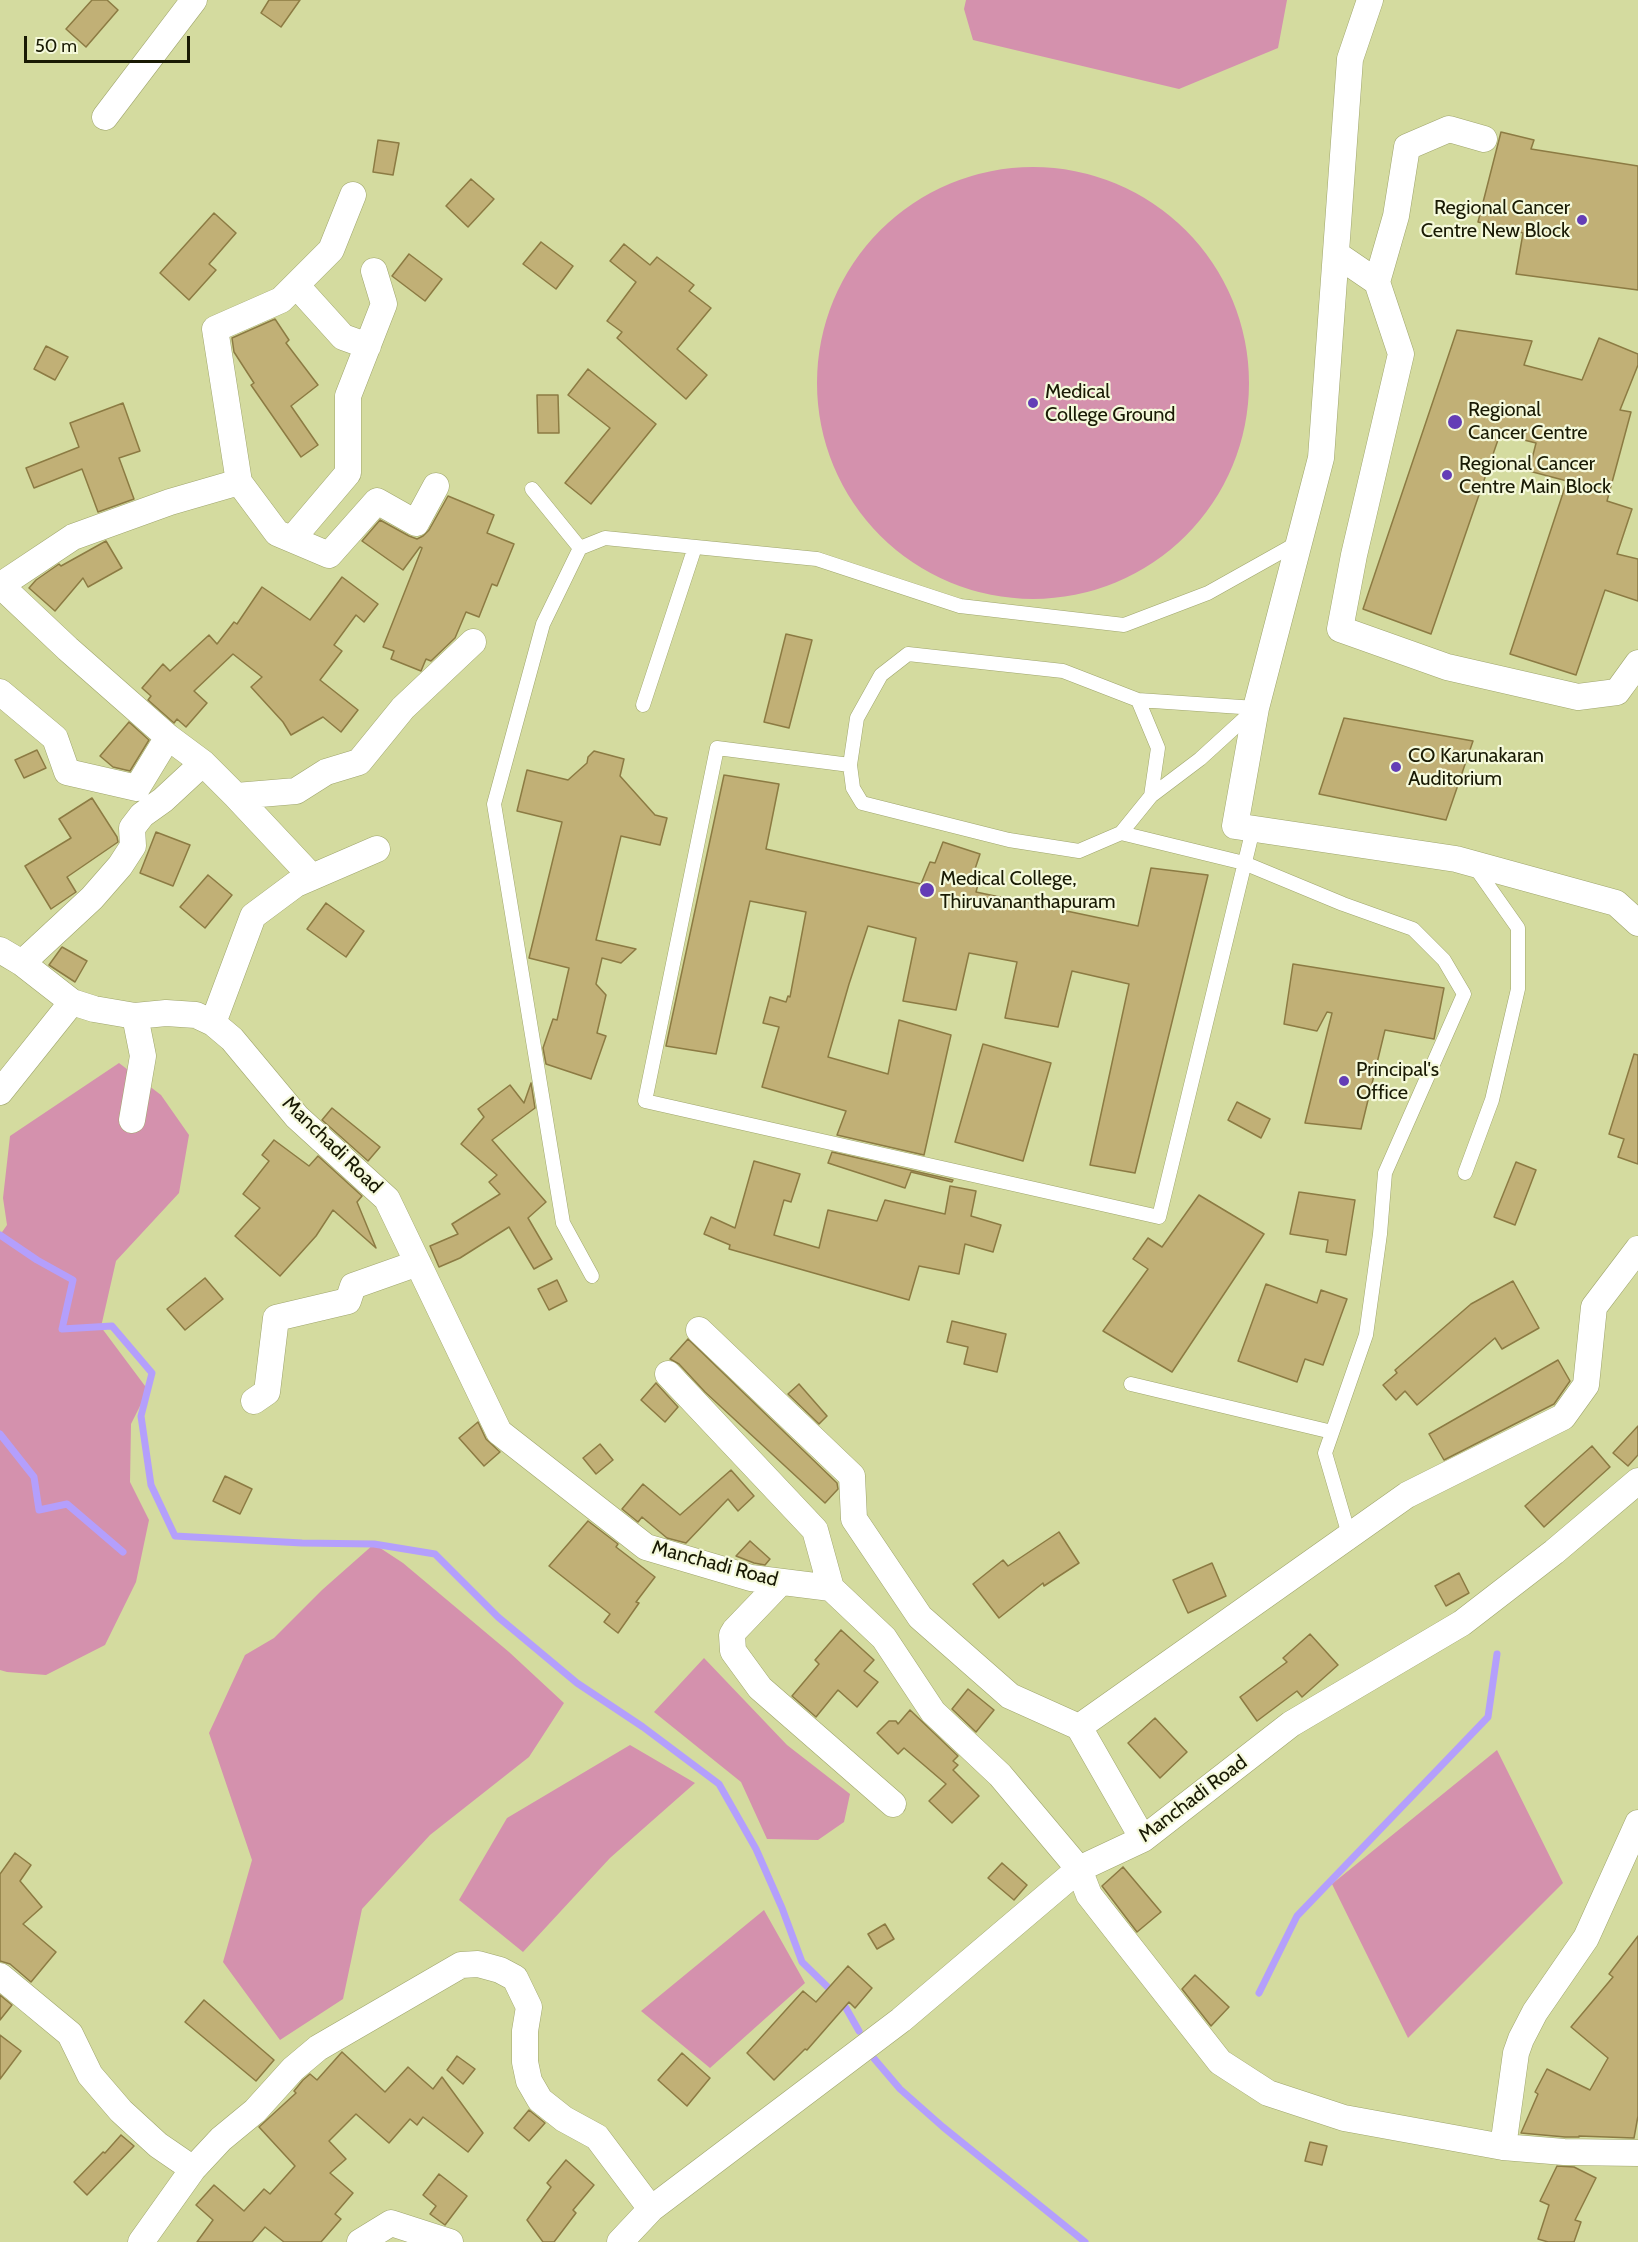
<!DOCTYPE html>
<style>
body{margin:0}
#map{position:relative;width:1638px;height:2242px;overflow:hidden;background:#d4db9f;font-family:Cabin,sans-serif}
canvas{display:block}
.scale{position:absolute;left:24px;top:36px;width:166px;height:27px;box-sizing:border-box;border:3px solid #191a04;border-top:0;padding-left:8px;font-size:18px;line-height:21px;white-space:nowrap;color:#191a04;-webkit-text-stroke:4px #f5f9db;paint-order:stroke}
</style>
<div id="map">
<canvas width="1638" height="2242"></canvas>
<div class="scale">50 m</div>
</div>
<script>
const c = document.querySelector('canvas').getContext('2d');
c.lineJoin = 'round';
function fill(path, color) {
  c.fillStyle = color;
  c.fill(path, 'evenodd');
}
function shape(rows) {
  const path = new Path2D();
  for (const r of rows) {
    if (r.length === 3) {
      path.moveTo(r[0] + r[2], r[1]);
      path.arc(r[0], r[1], r[2], 0, 2 * Math.PI);
      continue;
    }
    path.moveTo(r[0], r[1]);
    for (let i = 2; i < r.length; i += 2) path.lineTo(r[i], r[i + 1]);
  }
  return path;
}
function stroke(path, color, width, dash) {
  c.strokeStyle = color;
  c.lineWidth = width;
  c.lineCap = dash ? 'butt' : 'round';
  c.setLineDash(dash || []);
  c.stroke(path);
}
function drawText(font, color, halo, rows, align = 'center') {
  c.font = font + ' Cabin,sans-serif';
  c.lineWidth = 4.5;
  c.setLineDash([]);
  c.textBaseline = 'middle';
  c.strokeStyle = halo;
  c.fillStyle = color;
  for (const [text, x, y, turn = 0] of rows) {
    c.save();
    c.translate(x, y);
    c.rotate((+turn || 0) * Math.PI / 180);
    c.textAlign = isNaN(turn) ? turn : align;
    if (halo) c.strokeText(text, 0, 0);
    c.fillText(text, 0, 0);
    c.restore();
  }
}
const green = shape([
 [966,0,1287,0,1278,48,1179,89,973,40,964,9],
 [1033,383,216],
 [119,1063,161,1095,189,1135,179,1193,116,1261,101,1327,148,1390,131,1424,130,1482,149,1520,136,1582,105,1645,46,1675,7,1672,0,1670,0,1235,7,1225,3,1198,10,1136],
 [374,1544,403,1563,509,1652,564,1703,529,1757,430,1835,362,1909,343,1999,280,2040,223,1962,252,1860,209,1733,245,1655,274,1638,322,1590],
 [704,1658,787,1745,850,1794,844,1822,818,1840,767,1839,741,1782,654,1712],
 [630,1745,695,1783,610,1858,523,1952,459,1900,507,1818],
 [1497,1750,1563,1883,1408,2038,1332,1884],
 [764,1910,805,1983,710,2068,641,2011]
]);
const stream = shape([
 [0,1235,37,1260,73,1280,62,1329,112,1326,152,1373,141,1416,151,1485,175,1536,302,1543,374,1544,435,1554,498,1617,577,1683,643,1727,719,1784,756,1849,782,1908,802,1962,842,2001,859,2031],
 [0,1434,34,1477,39,1510,67,1504,123,1552],
 [1259,1993,1297,1916,1488,1717,1497,1654],
 [871,2055,900,2089,943,2127,1085,2242]
]);
const building = shape([
 [92,0,107,0,118,10,86,47,66,29,92,0],
 [269,0,300,0,281,27,261,13,269,0],
 [1501,132,1534,140,1531,149,1638,166,1638,290,1516,274,1523,233,1478,222,1501,132],
 [378,140,399,143,393,175,373,172,378,140],
 [471,179,494,199,468,227,446,206,471,179],
 [214,213,236,233,209,264,216,270,189,300,160,273,214,213],
 [541,242,573,266,556,289,523,264,541,242],
 [624,244,650,265,657,257,694,285,689,291,711,308,677,349,707,375,686,399,617,338,622,332,607,321,636,282,610,261,624,244],
 [409,254,442,279,425,301,392,276,409,254],
 [275,319,289,340,286,343,318,385,291,406,318,445,301,457,251,385,254,383,234,352,232,338,275,319],
 [1457,330,1532,341,1524,365,1582,380,1599,338,1638,354,1638,365,1620,410,1631,412,1607,501,1632,509,1617,554,1638,559,1638,601,1605,590,1576,675,1510,654,1567,481,1529,471,1536,443,1500,434,1431,634,1363,609,1457,330],
 [46,346,68,357,55,380,34,369,46,346],
 [588,369,656,424,591,504,565,483,610,428,568,395,588,369],
 [537,395,558,395,559,433,538,433,537,395],
 [123,403,140,451,119,458,134,499,98,512,82,469,34,488,26,468,79,447,70,423,123,403],
 [448,496,494,515,487,533,514,544,497,586,492,584,479,617,466,612,455,638,431,661,426,659,421,671,391,659,394,651,383,647,422,548,420,547,403,570,362,541,380,520,409,536,417,539,423,536,429,530,448,496],
 [106,541,122,568,88,587,83,578,55,611,29,588,36,580,59,564,61,566,106,541],
 [342,577,378,604,364,622,356,615,334,645,342,651,320,680,358,710,341,732,323,717,291,735,283,722,251,687,262,677,233,654,194,691,207,703,186,727,177,719,174,723,148,700,151,696,142,688,163,664,170,671,209,635,217,644,234,622,237,624,262,587,310,620,342,577],
 [786,634,812,640,789,728,764,722,786,634],
 [1344,718,1473,741,1446,820,1319,794,1344,718],
 [129,722,149,740,130,771,113,767,100,756,129,722],
 [37,750,46,768,24,778,15,760,37,750],
 [594,751,624,759,620,776,655,815,667,818,660,845,621,836,596,940,636,949,621,963,602,958,596,984,606,995,597,1033,606,1036,591,1079,546,1064,543,1048,553,1019,557,1020,569,968,529,958,562,822,517,811,527,770,568,780,587,763,588,757,594,751],
 [724,775,779,784,766,849,921,884,930,862,935,863,943,842,980,854,974,872,981,873,976,892,1138,926,1151,868,1208,875,1135,1173,1090,1165,1129,984,1072,971,1058,1027,1005,1018,1017,962,969,953,956,1010,903,1001,916,938,868,926,849,984,828,1057,888,1074,899,1020,951,1035,924,1155,837,1135,846,1111,762,1087,779,1027,763,1023,770,997,786,1002,788,996,790,997,806,912,750,901,716,1054,666,1046,724,775],
 [92,798,117,837,118,842,67,877,76,892,51,909,25,866,71,838,59,819,92,798],
 [156,832,190,845,173,886,140,873,156,832],
 [208,875,232,895,205,928,180,907,208,875],
 [326,903,364,931,346,957,307,929,326,903],
 [62,947,87,961,75,982,49,965,62,947],
 [1293,964,1444,988,1434,1039,1385,1030,1361,1129,1305,1123,1332,1013,1327,1012,1317,1031,1284,1024,1293,964],
 [983,1044,1051,1063,1023,1161,955,1142,983,1044],
 [1634,1054,1638,1055,1638,1164,1618,1157,1624,1139,1609,1134,1634,1054],
 [531,1083,535,1108,492,1140,546,1202,528,1218,552,1259,534,1269,509,1227,460,1258,439,1267,430,1246,458,1234,452,1224,500,1194,489,1182,497,1175,461,1144,484,1117,478,1109,510,1085,524,1103,531,1083],
 [1237,1102,1270,1119,1261,1138,1228,1120,1237,1102],
 [332,1108,380,1147,368,1161,322,1120,332,1108],
 [274,1140,309,1166,318,1156,362,1196,357,1202,376,1248,333,1210,316,1236,280,1276,235,1236,260,1208,243,1194,269,1161,262,1155,274,1140],
 [832,1152,953,1180,952,1182,911,1172,905,1188,828,1163,832,1152],
 [754,1161,800,1174,791,1202,784,1200,774,1235,819,1248,828,1210,877,1221,885,1200,945,1214,950,1186,976,1191,971,1216,1001,1225,993,1252,965,1244,959,1274,919,1266,909,1300,729,1249,730,1245,704,1234,711,1217,735,1228,754,1161],
 [1516,1162,1536,1170,1515,1225,1494,1217,1516,1162],
 [1299,1192,1355,1200,1346,1255,1326,1252,1328,1240,1290,1234,1299,1192],
 [1199,1195,1264,1234,1172,1372,1103,1331,1148,1269,1133,1259,1148,1238,1162,1247,1199,1195],
 [205,1278,223,1299,185,1330,167,1309,205,1278],
 [557,1280,567,1301,549,1310,538,1289,557,1280],
 [1513,1281,1539,1328,1502,1349,1495,1338,1417,1405,1405,1391,1396,1400,1383,1385,1397,1373,1395,1370,1471,1304,1513,1281],
 [1266,1284,1317,1303,1321,1290,1347,1299,1323,1365,1305,1359,1297,1382,1238,1361,1266,1284],
 [952,1321,1006,1334,997,1372,964,1364,968,1347,947,1342,952,1321],
 [688,1339,837,1483,838,1489,825,1503,705,1392,679,1364,670,1359,688,1339],
 [1558,1360,1570,1381,1554,1404,1444,1460,1429,1434,1558,1360],
 [656,1383,678,1407,665,1422,641,1400,656,1383],
 [799,1384,827,1416,819,1424,788,1394,799,1384],
 [478,1422,486,1439,500,1452,484,1466,459,1438,478,1422],
 [1638,1426,1638,1455,1628,1466,1613,1453,1638,1426],
 [600,1444,613,1460,596,1474,583,1458,600,1444],
 [1592,1446,1610,1467,1544,1527,1525,1506,1592,1446],
 [731,1470,754,1496,738,1511,728,1499,686,1543,667,1538,642,1517,638,1522,622,1509,643,1484,680,1515,731,1470],
 [225,1476,252,1489,240,1514,213,1501,225,1476],
 [588,1521,618,1544,616,1547,655,1577,636,1602,639,1603,618,1633,604,1622,610,1614,549,1566,588,1521],
 [1059,1532,1079,1563,1044,1586,1043,1583,999,1618,973,1584,1003,1560,1008,1566,1059,1532],
 [750,1541,770,1559,765,1565,754,1563,736,1556,750,1541],
 [1212,1563,1226,1596,1188,1613,1173,1580,1212,1563],
 [1459,1573,1469,1593,1446,1606,1435,1586,1459,1573],
 [841,1630,874,1660,864,1671,878,1682,857,1707,838,1690,816,1717,792,1696,819,1664,815,1660,841,1630],
 [1310,1634,1338,1665,1302,1697,1297,1691,1257,1721,1240,1697,1287,1662,1283,1658,1310,1634],
 [968,1689,994,1710,976,1732,952,1709,968,1689],
 [910,1710,958,1756,953,1761,958,1765,953,1770,979,1796,952,1823,929,1801,946,1784,904,1748,898,1754,877,1733,889,1721,896,1721,898,1724,910,1710],
 [1155,1718,1187,1752,1160,1778,1128,1743,1155,1718],
 [15,1853,31,1865,20,1881,42,1907,23,1924,56,1952,31,1982,10,1964,0,1961,0,1874,15,1853],
 [1002,1863,1027,1885,1014,1900,988,1878,1002,1863],
 [1123,1867,1161,1912,1137,1932,1102,1886,1123,1867],
 [885,1924,894,1939,877,1949,868,1934,885,1924],
 [1638,1936,1638,2116,1634,2138,1579,2136,1579,2137,1565,2137,1521,2133,1538,2094,1535,2092,1547,2069,1590,2090,1608,2058,1571,2027,1613,1977,1609,1974,1638,1936],
 [848,1966,872,1988,855,2008,849,2002,807,2050,805,2049,774,2080,747,2053,803,1991,816,2002,848,1966],
 [1195,1975,1229,2007,1211,2026,1182,1989,1195,1975],
 [0,1995,12,2005,0,2020,0,1995],
 [204,2000,274,2060,256,2081,185,2022,204,2000],
 [0,2035,21,2051,0,2079,0,2035],
 [342,2052,385,2092,408,2067,433,2089,442,2077,483,2133,468,2152,423,2117,417,2125,410,2119,389,2143,356,2114,329,2141,346,2159,330,2173,353,2193,335,2214,341,2219,321,2242,284,2242,265,2227,252,2242,197,2242,213,2220,196,2205,214,2185,244,2211,264,2189,270,2194,295,2166,259,2127,296,2093,294,2091,303,2080,310,2074,317,2080,342,2052],
 [682,2053,710,2078,687,2106,658,2080,682,2053],
 [457,2056,475,2069,463,2084,447,2070,457,2056],
 [529,2110,545,2123,529,2141,514,2128,529,2110],
 [121,2135,134,2146,87,2195,74,2182,103,2152,105,2153,121,2135],
 [1310,2142,1327,2146,1322,2165,1305,2161,1310,2142],
 [566,2160,594,2185,573,2210,576,2213,554,2242,543,2242,527,2220,551,2187,547,2183,566,2160],
 [1557,2166,1574,2167,1596,2178,1575,2220,1581,2222,1574,2242,1548,2242,1538,2239,1549,2205,1540,2201,1557,2166],
 [439,2174,467,2196,445,2225,430,2214,436,2206,423,2195,439,2174]
]);
const service = shape([
 [532,489,580,548],
 [1138,700,1256,708,1200,759,1151,796],
 [643,705,695,547],
 [850,765,857,718,881,675,908,654,1063,671,1138,700,1158,748,1151,796,1121,833,1079,851,1009,840,862,803,853,788,850,765,717,748,645,1101,1159,1217,1253,829],
 [1121,833,1244,863,1343,904,1413,929,1444,960,1464,994,1385,1173,1380,1234,1366,1335,1325,1453,1349,1535],
 [1465,1173,1492,1100,1518,989,1518,928,1475,867],
 [592,1276,563,1223,494,804,543,624,580,548,605,538,817,559,960,606,1124,625,1208,593,1299,542],
 [1131,1384,1332,1432]
]);
const minor = shape([
 [1370,0,1350,59,1321,458,1256,708,1235,826,1456,859,1616,903,1638,923],
 [105,117,194,0],
 [1336,254,1377,282,1401,354,1354,555,1340,629,1447,667,1578,697,1617,692,1638,663],
 [1377,282,1396,216,1407,147,1449,129,1484,139],
 [296,285,343,337,368,346],
 [239,482,215,329,281,300,331,250,353,195],
 [292,539,348,473,348,396,384,304,374,271],
 [0,585,68,649,168,737,203,763,236,796,296,791,326,772,359,762,403,708,473,642],
 [1,585,73,537,170,502,239,482,277,533,329,555,377,501,416,523,436,486],
 [0,692,55,738,67,772,137,788,168,737],
 [236,796,311,876],
 [0,950,22,963,72,1002,94,1009,135,1016,166,1013,196,1015,213,1023,232,1039,297,1117,387,1199,499,1432,646,1547,751,1578,831,1588,884,1638,933,1712,1000,1775,1079,1869,1089,1895,1220,2062,1268,2093,1344,2118,1503,2147,1564,2152,1638,2153],
 [22,963,92,898,120,866,133,846,132,828,142,815,163,800,203,763],
 [213,1023,253,916,296,884,377,849],
 [0,1092,72,1002],
 [132,1120,143,1056,135,1016],
 [699,1330,852,1476,854,1519,920,1617,1010,1696,1079,1727],
 [668,1374,815,1530,831,1588],
 [254,1401,267,1392,276,1318,348,1301,353,1286,418,1263],
 [781,1582,735,1630,732,1635,733,1651,760,1688,893,1804],
 [1143,1839,1079,1727,1407,1495,1563,1417,1586,1385,1594,1307,1638,1249],
 [0,1976,70,2034,90,2075,121,2111,158,2145,193,2169],
 [1503,2147,1516,2053,1521,2039,1535,2012,1586,1938,1638,1823],
 [141,2242,193,2169,221,2139,255,2111,293,2069,318,2048,461,1965,478,1964,500,1970,515,1978,529,2007,525,2031,525,2062,529,2081,540,2100,564,2119,597,2137,651,2209],
 [360,2242,391,2223,450,2242],
 [620,2242,651,2209,901,2020,1079,1869,1143,1839,1291,1724,1462,1623,1554,1552,1638,1481]
]);
const markers = [
 [1582,220,6,"#643db6"],
 [1033,403,6,"#643db6"],
 [1455,422,8,"#643db6"],
 [1447,475,6,"#643db6"],
 [1396,767,6,"#643db6"],
 [927,890,8,"#643db6"],
 [1344,1081,6,"#643db6"]
];
const poiNames = [
 ["Regional Cancer",1570,208,"right"],
 ["Centre New Block",1570,231,"right"],
 ["Medical",1045,392],
 ["College Ground",1045,415],
 ["Regional",1468,410],
 ["Cancer Centre",1468,433],
 ["Regional Cancer",1459,464],
 ["Centre Main Block",1459,487],
 ["CO Karunakaran",1408,756],
 ["Auditorium",1408,779],
 ["Medical College,",940,879],
 ["Thiruvananthapuram",940,902],
 ["Principal's",1356,1070],
 ["Office",1356,1093]
];
const streetNames = [
 ["Manchadi Road",332,1145,44],
 ["Manchadi Road",715,1564,15],
 ["Manchadi Road",1193,1799,-37]
];
fill(green, '#d491ad');
stroke(stream, '#b49ffc', 7);
fill(building, '#c1b076');
stroke(building, '#8c7b43', 1.5);
stroke(service, '#9fa56c', 15);
stroke(minor, '#9fa56c', 27);
stroke(service, '#fff', 14);
stroke(minor, '#fff', 26);
for (const [x, y, r, color] of markers) {
  const dot = new Path2D();
  dot.arc(x, y, r, 0, 2 * Math.PI);
  c.fillStyle = color;
  c.fill(dot);
  stroke(dot, '#f5f9db', 2);
}
drawText('20px', '#191a04', '#f5f9db', poiNames, 'left');
drawText('20px', '#191a04', '#f5f9db', streetNames);
</script>
